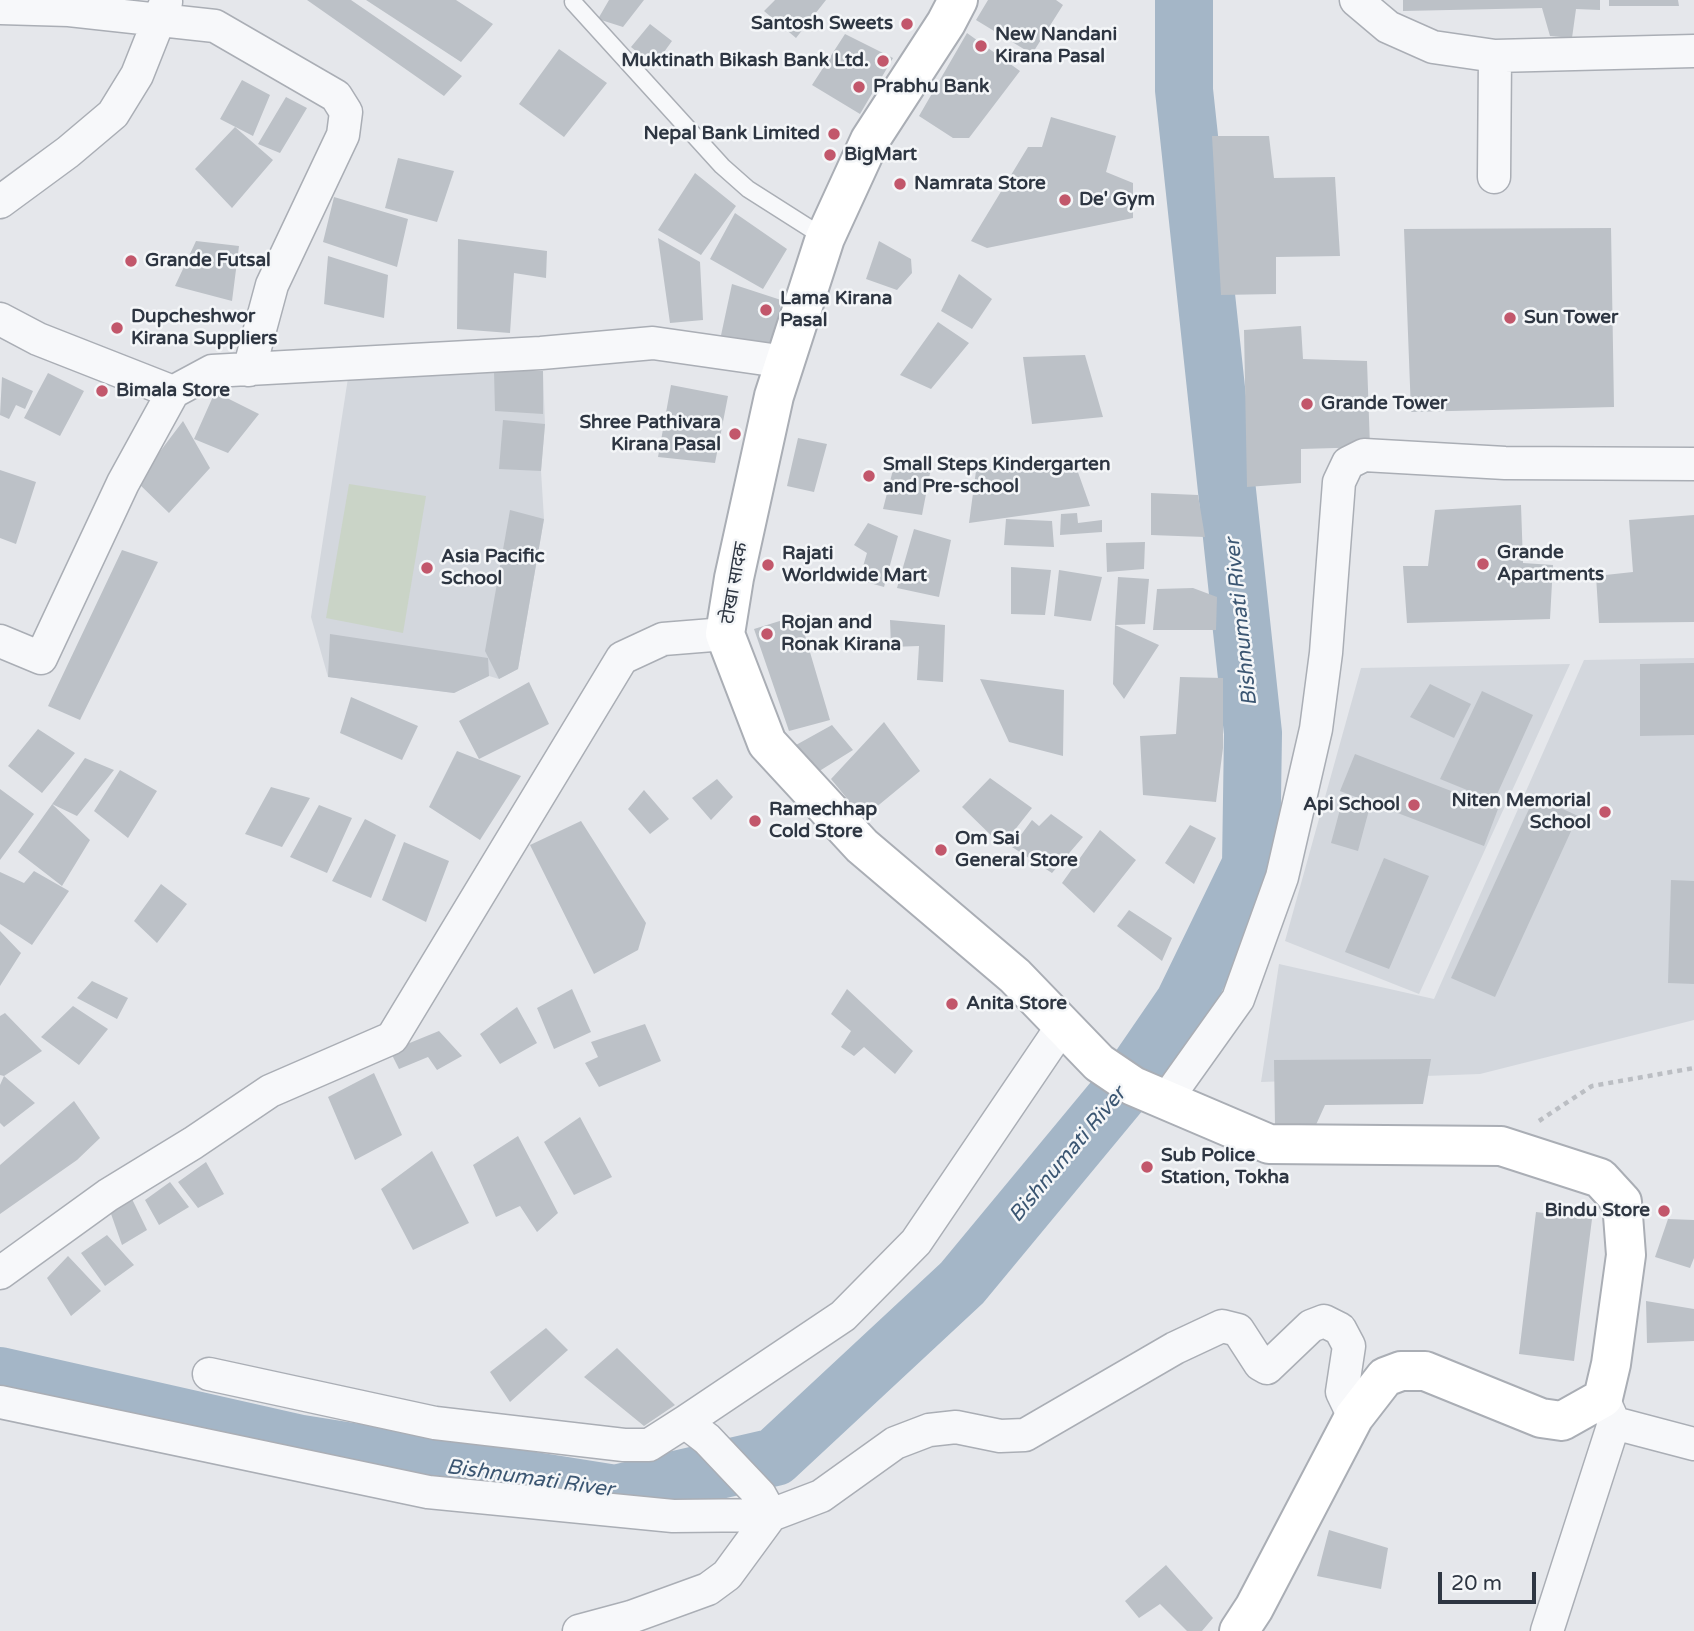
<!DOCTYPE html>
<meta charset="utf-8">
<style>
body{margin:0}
#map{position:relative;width:1694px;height:1631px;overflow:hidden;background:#e5e7eb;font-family:"Varela Round",sans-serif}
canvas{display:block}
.scale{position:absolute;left:1438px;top:1572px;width:98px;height:32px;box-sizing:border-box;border:4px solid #2e3642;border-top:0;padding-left:9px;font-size:21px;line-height:24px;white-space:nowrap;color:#2e3642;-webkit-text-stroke:5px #f4f6f8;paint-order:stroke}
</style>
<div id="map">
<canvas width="1694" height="1631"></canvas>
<div class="scale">20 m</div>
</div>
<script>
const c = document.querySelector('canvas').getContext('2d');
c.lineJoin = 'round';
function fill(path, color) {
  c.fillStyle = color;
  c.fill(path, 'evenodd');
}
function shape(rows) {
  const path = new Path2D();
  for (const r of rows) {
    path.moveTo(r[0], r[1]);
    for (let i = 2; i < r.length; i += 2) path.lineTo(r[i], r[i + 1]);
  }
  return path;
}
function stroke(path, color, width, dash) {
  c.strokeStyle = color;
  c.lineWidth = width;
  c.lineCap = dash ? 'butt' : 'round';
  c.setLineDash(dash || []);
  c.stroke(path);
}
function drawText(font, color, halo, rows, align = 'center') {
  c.font = font + ' "Varela Round","Noto Sans Devanagari",sans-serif';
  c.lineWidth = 5;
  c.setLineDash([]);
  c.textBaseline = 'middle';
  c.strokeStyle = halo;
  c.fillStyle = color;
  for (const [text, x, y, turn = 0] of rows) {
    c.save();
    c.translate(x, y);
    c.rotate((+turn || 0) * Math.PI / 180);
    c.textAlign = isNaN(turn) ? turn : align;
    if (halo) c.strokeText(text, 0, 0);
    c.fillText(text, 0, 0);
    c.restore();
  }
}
const built = shape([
 [494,371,543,371,545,425,541,471,544,519,518,669,499,679,489,676,454,693,328,677,311,617,348,378],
 [1694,658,1694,1020,1480,1074,1261,1082,1279,964,1434,999,1584,660],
 [1570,664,1419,994,1285,941,1361,668]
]);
const green = shape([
 [349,484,426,496,403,633,326,618]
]);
const river = shape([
 [0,1376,301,1444,615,1494,775,1457,962,1283,1136,1073,1184,1003,1251,865,1253,733,1184,90,1184,0]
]);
const building = shape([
 [307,0,351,0,462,76,444,96],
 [366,0,456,0,493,24,461,62],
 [609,0,644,0,623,27,598,19],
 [775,0,826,0,796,38,764,11],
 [988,0,1056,0,1063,5,1032,54,976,20],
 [1403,0,1600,0,1600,10,1576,9,1572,38,1550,36,1542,8,1403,11],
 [1609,0,1678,0,1679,6,1609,6],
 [650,24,672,41,654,66,631,47],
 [967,33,1020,71,969,138,953,138,919,116],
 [845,34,893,58,860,114,812,85],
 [559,49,607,83,564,137,519,104],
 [242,80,270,95,253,136,220,119],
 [286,97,307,108,280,153,258,144],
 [1051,117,1116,136,1106,172,1133,183,1133,218,987,248,971,241,1028,147,1042,147],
 [235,127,273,160,232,208,195,169],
 [1212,136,1269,136,1274,178,1335,177,1340,256,1276,257,1276,294,1221,295],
 [398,158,454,171,437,222,385,208],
 [695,173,736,206,701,255,658,230],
 [334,197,408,219,397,267,323,242],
 [735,213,787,249,763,289,710,259],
 [1611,228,1614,407,1411,412,1404,229],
 [658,238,700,262,703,320,670,323],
 [458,239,547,251,546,278,514,273,510,333,457,329],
 [196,241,239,246,232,301,175,286],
 [879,241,911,259,912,273,897,290,866,279],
 [328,256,388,275,384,318,324,304],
 [959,274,992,299,972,329,941,311],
 [732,284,781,300,775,346,720,340],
 [938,322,969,343,931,389,900,375],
 [1301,326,1303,359,1367,361,1370,447,1301,449,1301,483,1247,487,1244,330],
 [1085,355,1103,417,1032,424,1023,357],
 [494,371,543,371,543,414,495,411],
 [48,373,84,391,60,436,24,418],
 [2,377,33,391,25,409,16,405,9,419,0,415],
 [671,385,728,396,715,463,658,457],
 [215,392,259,414,228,453,194,439],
 [503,420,545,424,541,471,499,469],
 [183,421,210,468,169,513,137,482],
 [798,438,827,444,814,492,787,486],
 [1074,461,1090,506,969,523,976,471],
 [895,462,931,468,922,515,883,509],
 [0,470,36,482,16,544,0,538],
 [1151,493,1198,495,1205,537,1151,535],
 [1521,505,1523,563,1553,565,1550,619,1407,623,1403,566,1428,566,1435,510],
 [510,510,544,519,518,669,499,679,485,651],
 [1077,513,1078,523,1102,520,1102,532,1060,535,1061,514],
 [1694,515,1694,622,1599,623,1596,576,1633,572,1629,520],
 [1006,519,1052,521,1054,547,1004,545],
 [868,523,898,536,884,587,859,580,867,553,854,545],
 [914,529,951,540,939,597,897,588],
 [1145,542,1144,569,1107,572,1106,543],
 [122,550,158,562,80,720,48,706],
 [1011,567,1051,570,1045,615,1011,614],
 [1059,570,1102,577,1091,621,1054,616],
 [1118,577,1149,579,1145,624,1115,625],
 [1193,588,1217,597,1216,630,1153,630,1157,589],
 [799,615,830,720,789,731,754,629],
 [890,620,945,625,943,682,917,680,919,646,891,647],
 [1115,625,1159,645,1124,699,1113,684],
 [330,634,488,658,489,676,454,693,328,677],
 [1694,663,1694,735,1640,736,1640,664],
 [1180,677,1223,678,1223,748,1216,802,1143,795,1140,736,1176,734],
 [980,679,1064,690,1063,756,1009,742],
 [529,682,549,724,479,759,459,721],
 [1430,684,1471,704,1454,738,1410,717],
 [1482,691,1533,715,1494,801,1440,779],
 [351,697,418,726,402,760,340,733],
 [884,722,920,771,863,818,831,779],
 [832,725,853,750,813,775,796,745],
 [38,729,75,753,42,793,8,766],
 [457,751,521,776,480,840,429,807],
 [1355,754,1498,809,1484,846,1340,791],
 [85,758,114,770,77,816,52,804,90,840,62,886,18,852],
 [120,770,157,791,128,838,94,811],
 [990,778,1032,808,1002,846,962,807],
 [717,779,733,797,711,820,692,798],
 [271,787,310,798,282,847,245,834],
 [0,789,34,814,0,860],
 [644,790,669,819,650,834,628,809],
 [1535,796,1578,816,1495,997,1451,978],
 [1342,802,1369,810,1358,851,1331,843],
 [319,805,352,818,327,873,290,857],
 [1051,814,1083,837,1052,873,1012,847,1032,820,1039,826],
 [365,819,396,835,371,898,332,881],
 [581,821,646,923,638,950,594,974,530,845],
 [1190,825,1216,838,1194,884,1165,863],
 [1100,830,1136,860,1094,913,1062,883],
 [404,842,449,861,426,922,382,900],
 [1384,858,1429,876,1389,969,1345,952],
 [34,871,69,891,32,945,0,924,0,872,24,883],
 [1671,880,1694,881,1694,984,1668,983],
 [161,884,187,904,157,943,134,921],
 [1129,910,1172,938,1162,961,1117,926],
 [0,931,21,953,0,986],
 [92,981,128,998,117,1019,77,998],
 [572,989,591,1032,554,1049,537,1008],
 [847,989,913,1051,895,1074,864,1047,854,1056,841,1047,851,1031,831,1014],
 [73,1006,108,1029,79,1065,41,1037],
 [517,1007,537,1043,500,1064,480,1034],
 [5,1013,42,1051,4,1076,35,1103,4,1127,0,1123,0,1085,4,1076,0,1075,0,1016],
 [645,1024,661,1061,599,1087,585,1063,598,1057,591,1042],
 [439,1031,462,1056,437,1070,428,1057,399,1069,390,1051],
 [1431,1059,1423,1104,1325,1105,1315,1127,1275,1124,1274,1060],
 [374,1073,402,1135,355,1160,328,1097],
 [74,1101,100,1138,77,1160,0,1214,0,1165],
 [580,1117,612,1177,574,1195,544,1142],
 [518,1136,558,1213,537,1232,520,1206,496,1217,473,1165],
 [432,1151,469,1223,413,1250,381,1189],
 [206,1162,224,1194,198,1208,178,1182],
 [170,1182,189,1207,159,1225,145,1200],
 [132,1199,147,1230,122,1245,110,1211],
 [1536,1212,1592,1219,1574,1361,1519,1354],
 [1668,1219,1694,1220,1694,1258,1690,1268,1655,1257],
 [107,1235,134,1265,105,1286,81,1253],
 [68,1256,101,1291,71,1316,47,1278],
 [1646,1301,1694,1309,1694,1341,1647,1343],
 [546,1328,568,1350,510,1402,490,1372],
 [617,1348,675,1405,644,1426,584,1377],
 [1329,1530,1388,1548,1381,1589,1317,1576],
 [1166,1565,1213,1618,1202,1631,1187,1631,1160,1604,1139,1618,1125,1601]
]);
const path = shape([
 [1539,1121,1592,1086,1694,1068]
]);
const lane = shape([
 [573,2,722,166,748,189,825,238]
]);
const street = shape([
 [1356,0,1388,27,1433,47,1495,56,1694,51],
 [0,8,69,10,215,26,336,96,346,112,343,135,272,285,249,370],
 [1494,177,1495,56],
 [0,202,68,152,113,114,137,75,166,2],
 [0,319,38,339,173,392,212,371,541,353,653,343,786,362],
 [0,641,41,658,123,483,173,392],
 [1166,1100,1238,999,1282,877,1316,729,1326,653,1339,482,1348,463,1364,455,1505,463,1694,464],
 [0,1273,108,1195,193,1143,270,1091,392,1038,622,658,663,639,725,634],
 [209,1374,435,1423,624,1445,649,1445,685,1422],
 [0,1402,428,1492,673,1516,771,1515,821,1496,895,1443,929,1430,956,1427,1000,1436,1025,1435,1175,1348,1222,1326,1238,1330,1260,1364,1267,1368,1311,1326,1324,1321,1340,1329,1349,1346,1342,1392,1354,1417],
 [1606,1405,1614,1423,1694,1444],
 [579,1631,631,1617,708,1589,727,1575,771,1515,760,1495,707,1439,685,1422,843,1316,916,1242,1063,1025],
 [1547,1631,1614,1423]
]);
const secondary = shape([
 [958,0,946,23,870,140,825,238,774,396,734,578,725,634,767,743,862,846,1015,976,1099,1063,1133,1086,1269,1144,1501,1146,1600,1178,1622,1202,1626,1255,1611,1364,1603,1398,1562,1421,1541,1418,1425,1371,1401,1371,1385,1377,1354,1417,1254,1608,1239,1631]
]);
const markers = [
 [907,24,7,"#c2576b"],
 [981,46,7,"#c2576b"],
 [883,61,7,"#c2576b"],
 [859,87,7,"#c2576b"],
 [834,134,7,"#c2576b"],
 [830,155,7,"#c2576b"],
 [900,184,7,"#c2576b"],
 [1065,200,7,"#c2576b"],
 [131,261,7,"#c2576b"],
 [766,310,7,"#c2576b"],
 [1510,318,7,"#c2576b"],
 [117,328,7,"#c2576b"],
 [102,391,7,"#c2576b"],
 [1307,404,7,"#c2576b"],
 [735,434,7,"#c2576b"],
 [869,476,7,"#c2576b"],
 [1483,564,7,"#c2576b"],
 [768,565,7,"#c2576b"],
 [427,568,7,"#c2576b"],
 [767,634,7,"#c2576b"],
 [1414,805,7,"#c2576b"],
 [1605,812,7,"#c2576b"],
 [755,821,7,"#c2576b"],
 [941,850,7,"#c2576b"],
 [952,1004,7,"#c2576b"],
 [1147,1167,7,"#c2576b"],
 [1664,1211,7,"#c2576b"]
];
const poiNames = [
 ["Santosh Sweets",893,24,"right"],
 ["New Nandani",995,35],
 ["Kirana Pasal",995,57],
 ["Muktinath Bikash Bank Ltd.",869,61,"right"],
 ["Prabhu Bank",873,87],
 ["Nepal Bank Limited",820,134,"right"],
 ["BigMart",844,155],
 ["Namrata Store",914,184],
 ["De' Gym",1079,200],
 ["Grande Futsal",145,261],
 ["Lama Kirana",780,299],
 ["Pasal",780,321],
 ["Dupcheshwor",131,317],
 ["Kirana Suppliers",131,339],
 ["Sun Tower",1524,318],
 ["Bimala Store",116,391],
 ["Grande Tower",1321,404],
 ["Shree Pathivara",721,423,"right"],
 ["Kirana Pasal",721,445,"right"],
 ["Small Steps Kindergarten",883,465],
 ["and Pre-school",883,487],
 ["Grande",1497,553],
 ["Apartments",1497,575],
 ["Rajati",782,554],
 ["Worldwide Mart",782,576],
 ["Asia Pacific",441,557],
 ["School",441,579],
 ["Rojan and",781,623],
 ["Ronak Kirana",781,645],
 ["Niten Memorial",1591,801,"right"],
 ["School",1591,823,"right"],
 ["Api School",1400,805,"right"],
 ["Ramechhap",769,810],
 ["Cold Store",769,832],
 ["Om Sai",955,839],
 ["General Store",955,861],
 ["Anita Store",966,1004],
 ["Sub Police",1161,1156],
 ["Station, Tokha",1161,1178],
 ["Bindu Store",1650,1211,"right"]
];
const streetNames = [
 ["टोखा सादक",735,583,-80]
];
const waterNames = [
 ["Bishnumati River",1242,622,-96],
 ["Bishnumati River",1068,1155,-50],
 ["Bishnumati River",530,1479,8]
];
fill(built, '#d3d7dd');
fill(green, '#cad4c7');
stroke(river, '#a4b6c7', 58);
fill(building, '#bcc1c7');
stroke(lane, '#aaaeb5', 19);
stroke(street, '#aaaeb5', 35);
stroke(secondary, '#aaaeb5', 42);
stroke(path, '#bbbec3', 4.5, [5, 5]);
stroke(lane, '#f7f8fa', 16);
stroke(street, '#f7f8fa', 32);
stroke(secondary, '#fff', 38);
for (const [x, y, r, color] of markers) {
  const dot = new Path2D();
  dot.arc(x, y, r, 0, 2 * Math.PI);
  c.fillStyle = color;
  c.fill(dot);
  stroke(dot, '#f4f6f8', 2.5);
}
drawText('bold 19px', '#2e3642', '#f4f6f8', poiNames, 'left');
drawText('19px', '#2e3642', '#f4f6f8', streetNames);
drawText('italic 21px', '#3b5672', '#f4f6f8', waterNames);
</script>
